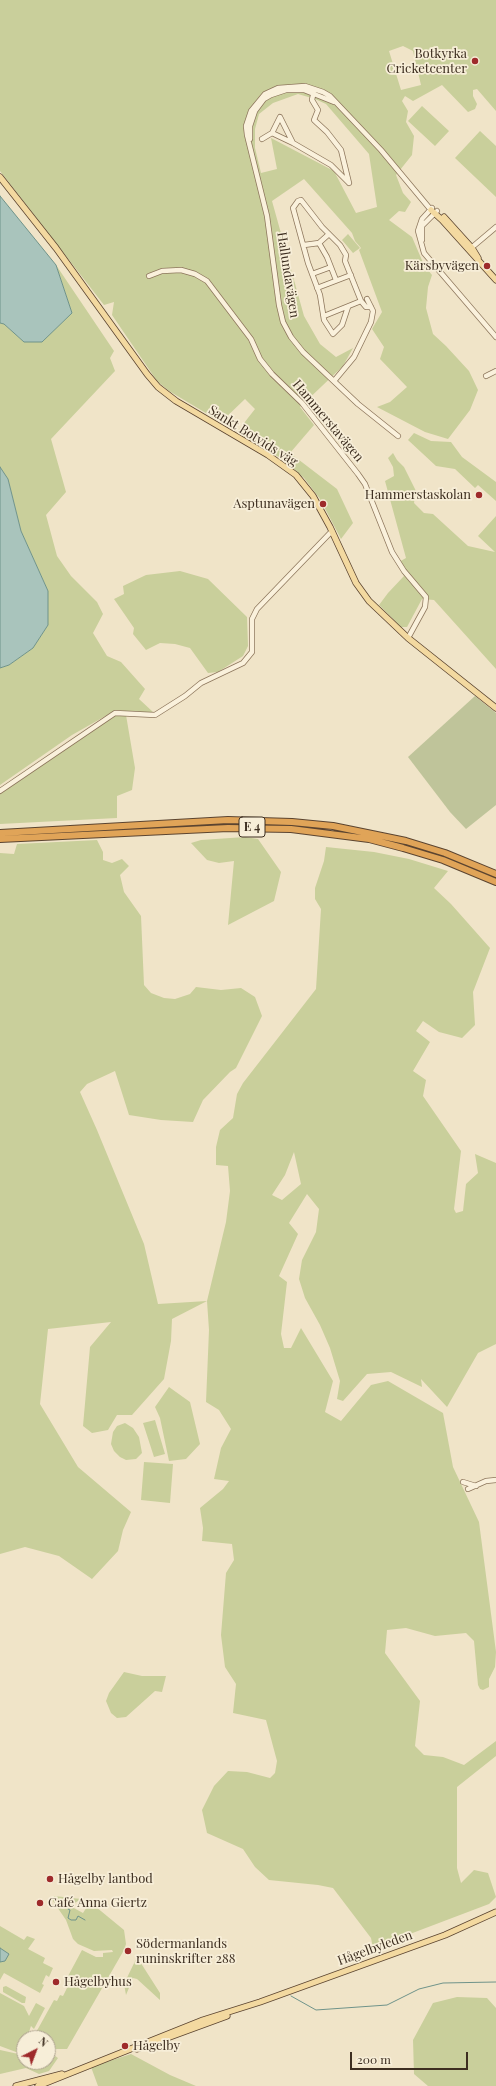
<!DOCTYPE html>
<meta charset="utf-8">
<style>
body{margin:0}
#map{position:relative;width:496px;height:2086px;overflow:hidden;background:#f0e4c8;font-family:"Playfair Display",serif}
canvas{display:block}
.north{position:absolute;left:16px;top:2030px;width:40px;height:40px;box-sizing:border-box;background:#f7eed8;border:1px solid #ada18e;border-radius:50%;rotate:42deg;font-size:11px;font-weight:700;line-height:16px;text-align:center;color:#3d2e20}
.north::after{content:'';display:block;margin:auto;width:14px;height:18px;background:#9e2a2b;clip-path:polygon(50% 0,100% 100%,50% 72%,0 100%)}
.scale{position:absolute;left:350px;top:2052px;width:118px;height:18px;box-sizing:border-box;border:2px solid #3d2e20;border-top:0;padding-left:5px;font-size:12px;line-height:14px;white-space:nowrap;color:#3d2e20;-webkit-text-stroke:3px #f7eed8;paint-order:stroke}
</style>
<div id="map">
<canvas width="496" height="2086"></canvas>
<div class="north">N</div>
<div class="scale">200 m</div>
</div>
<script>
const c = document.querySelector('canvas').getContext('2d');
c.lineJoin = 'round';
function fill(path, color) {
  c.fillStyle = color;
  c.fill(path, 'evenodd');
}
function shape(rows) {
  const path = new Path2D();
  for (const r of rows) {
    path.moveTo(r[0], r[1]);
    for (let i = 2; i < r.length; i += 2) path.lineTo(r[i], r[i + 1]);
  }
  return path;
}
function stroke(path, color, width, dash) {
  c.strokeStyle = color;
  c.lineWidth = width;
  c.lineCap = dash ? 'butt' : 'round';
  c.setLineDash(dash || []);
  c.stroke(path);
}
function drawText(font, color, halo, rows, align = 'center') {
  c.font = font + ' "Playfair Display",serif';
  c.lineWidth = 3.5;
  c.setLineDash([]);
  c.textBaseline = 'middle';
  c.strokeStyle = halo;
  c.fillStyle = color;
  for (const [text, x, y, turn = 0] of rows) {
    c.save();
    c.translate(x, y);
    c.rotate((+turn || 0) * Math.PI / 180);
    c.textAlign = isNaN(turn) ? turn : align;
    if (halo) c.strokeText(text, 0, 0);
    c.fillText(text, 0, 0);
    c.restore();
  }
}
const green = shape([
 [0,0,496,0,496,111,477,89,473,90,473,96,477,104,475,109,468,112,442,85,413,101,405,96,402,101,408,111,406,122,414,136,412,155,396,175,403,193,411,202,405,212,399,211,389,220,412,237,424,265,432,275,428,287,426,308,433,334,446,346,469,371,478,390,470,410,448,439,425,432,377,407,390,402,407,387,380,359,384,347,372,329,382,312,359,250,361,248,355,241,352,233,304,179,272,201,304,316,320,344,336,357,353,348,343,366,300,407,314,425,290,453,337,489,353,523,341,539,320,499,304,478,282,459,237,432,255,409,245,399,221,422,169,391,157,381,112,315,114,302,104,305,0,171],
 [403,46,413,51,421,85,401,90,389,51],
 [298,94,315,99,326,104,369,154,377,207,356,213,334,171,271,138,277,169,261,173,255,148,255,129,259,114,273,103],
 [422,106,449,131,435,146,408,121],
 [480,131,496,146,496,197,455,158],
 [348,234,360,248,353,253,342,240],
 [56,265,114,351,110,358,115,371,51,439,66,492,46,515,57,556,71,576,97,602,103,614,93,633,107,656,121,662,145,689,139,699,153,712,143,713,116,710,72,735,0,785,0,668,9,665,33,648,48,625,48,591,21,531,8,479,0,467,0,323,4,324,24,342,41,342,72,313],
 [414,433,431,441,451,442,462,457,496,482,496,501,478,485,475,488,455,469,436,466,408,440],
 [393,453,397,460,404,467,416,491,414,503,424,513,433,514,468,546,495,552,478,536,496,516,496,669,434,600,422,599,407,627,401,627,379,605,388,593,404,576,397,563,406,558,385,481,394,476,393,467,388,458],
 [180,571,208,579,247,617,248,646,243,656,218,672,208,673,190,648,175,644,160,643,146,650,133,634,134,628,114,599,124,594,123,586,146,575],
 [115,715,126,715,135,768,132,790,117,796,117,818,0,824,0,794],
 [245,837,258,839,281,872,274,901,228,925,234,861,219,863,207,860,191,843,201,840],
 [97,840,103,852,103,860,112,863,122,859,129,866,120,875,124,892,141,916,144,985,151,993,164,998,175,999,190,994,196,987,221,990,241,988,255,997,262,1016,236,1068,230,1072,203,1100,193,1122,161,1120,129,1115,115,1071,87,1084,80,1092,97,1130,144,1244,158,1304,207,1301,226,1222,230,1191,228,1166,216,1165,216,1147,220,1130,233,1118,237,1094,243,1083,316,989,321,909,315,899,315,888,324,861,326,847,374,852,409,859,448,871,434,888,451,904,490,948,473,992,475,1025,462,1038,439,1032,423,1021,416,1031,430,1042,413,1071,426,1080,423,1096,461,1151,454,1209,456,1213,463,1211,466,1184,478,1173,475,1154,496,1163,496,1344,478,1353,447,1407,421,1379,422,1387,391,1372,367,1374,343,1401,337,1399,340,1381,330,1348,320,1325,305,1298,299,1279,302,1260,316,1232,319,1209,307,1194,289,1223,298,1234,279,1276,287,1282,281,1334,284,1348,291,1348,301,1328,333,1381,325,1412,341,1421,371,1385,388,1381,443,1413,453,1467,479,1522,496,1652,495,1667,489,1679,489,1687,483,1690,480,1689,478,1685,474,1641,466,1633,435,1636,406,1628,387,1630,385,1653,420,1701,415,1746,424,1755,443,1757,464,1765,496,1741,496,1756,457,1787,457,1868,461,1883,474,1870,488,1873,496,1897,489,1904,373,1948,371,1938,333,1888,318,1885,269,1880,255,1867,243,1849,207,1833,202,1810,214,1786,228,1771,247,1772,270,1778,275,1773,277,1761,266,1720,233,1713,236,1684,225,1667,221,1635,226,1573,234,1560,232,1544,202,1541,203,1528,200,1508,223,1489,229,1481,214,1479,221,1448,231,1429,219,1410,206,1402,209,1330,207,1301,172,1319,171,1341,164,1379,132,1415,117,1415,108,1430,92,1433,83,1426,90,1347,111,1322,48,1329,40,1404,78,1467,131,1512,123,1530,118,1551,92,1579,59,1556,25,1547,0,1554,0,853,14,854,17,844],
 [294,1152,301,1184,282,1200,272,1195,285,1175],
 [169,1387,190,1402,200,1444,186,1459,169,1461,160,1418,155,1407],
 [155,1420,165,1454,154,1457,143,1423],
 [125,1423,133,1428,139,1437,142,1453,136,1459,126,1460,120,1457,114,1451,111,1444,113,1432,117,1426],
 [144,1462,173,1464,170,1503,141,1500],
 [124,1672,142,1676,166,1676,162,1692,155,1691,126,1717,117,1718,111,1713,106,1701,109,1693],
 [54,1896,81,1899,70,1906,83,1913,90,1902,124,1930,126,1944,124,1950,67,2049,54,2049,48,2046,48,2038,35,2038,34,2036,54,2000,57,2001,60,1995,63,1996,68,1986,66,1985,68,1979,67,1978,82,1950,96,1957,103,1957,103,1953,113,1952,112,1950,94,1951,78,1944,73,1939,66,1920,53,1901],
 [0,1926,24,1940,27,1936,35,1939,28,1949,45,1958,43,1963,53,1968,49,1977,46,1975,42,1984,44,1985,40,1993,4,1973,0,1980],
 [137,1957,160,1993,160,2000,137,1979,133,1978,126,1995,124,1984],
 [6,1986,26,1997,25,2003,22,2003,3,1992,3,1987],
 [0,1993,24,2006,29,2016,36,2003,45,2008,34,2029,31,2026,27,2038,24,2038,24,2062,48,2062,48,2051,58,2058,49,2071,39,2074,26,2068,0,2074,0,2050,23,2055,22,2051,16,2052,0,2046],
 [457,1997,487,1998,496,2008,496,2086,428,2086,414,2074,413,2040,433,2003],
 [131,2054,170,2075,196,2086,98,2086,91,2067]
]);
const cemetery = shape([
 [475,696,496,713,496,805,466,829,450,812,408,757]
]);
const water = shape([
 [0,196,56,265,72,313,42,342,24,342,4,324,0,323,0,196],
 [0,467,8,479,21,531,48,591,48,625,33,648,9,665,0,668,0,467],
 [0,1948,9,1954,5,1961,0,1962,0,1948]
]);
const stream = shape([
 [68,1909,70,1910,68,1918,71,1920,76,1920,78,1916,85,1920],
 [291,1996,316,2010,387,2005,419,1989,443,1983,496,1982]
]);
const minor = shape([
 [314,90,312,100,318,110,314,120,327,132,341,150,349,183],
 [272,133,293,143],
 [250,139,250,126,255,111,264,99,271,95,286,90,304,90,334,102],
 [262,139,272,133,280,117,293,143,331,165,349,183],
 [432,208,422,219,418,231,424,253,496,337],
 [422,240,422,226,437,211],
 [319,243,327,257,336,280],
 [304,245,319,243,329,234],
 [470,249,496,227],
 [312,274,331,267],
 [149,276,162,271,181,270,195,274,207,281,251,339,260,359,272,374,302,403,358,474,365,484,392,552,404,571,426,597,425,607,408,638],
 [317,288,351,275],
 [348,307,342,325,333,334,324,320,320,295,308,263,293,208,298,201,301,200,322,227,340,245,346,255,345,261,361,301,366,307,371,307],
 [324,316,361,301],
 [486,376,496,371],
 [334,381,354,357,371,322,373,311,367,299],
 [398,436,358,404,303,352,291,337,283,322,279,305,267,216,247,135,246,126,251,111,265,94,278,88,305,86,323,92,330,96,381,150,431,210],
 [0,791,115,713,155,715,185,696,201,683,243,663,252,652,252,619,257,609,332,531],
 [463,1482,476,1486],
 [468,1489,486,1481,496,1480]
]);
const major = shape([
 [0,177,56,248,147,374,158,387,176,401,268,455,296,475,313,496,330,527,356,583,369,601,408,638,496,708],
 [431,210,442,220,496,280],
 [444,217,472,248,478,258],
 [137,2049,227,2016],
 [16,2086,62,2074],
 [38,2086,203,2020,260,2002,445,1935,496,1912]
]);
const highway = shape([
 [0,833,228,820,292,822,333,826,406,841,445,853,496,874],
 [0,839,228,828,291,829,369,839,403,848,443,860,496,882]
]);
const markers = [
 [475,61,4,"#9e2a2b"],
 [487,266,4,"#9e2a2b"],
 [479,495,4,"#9e2a2b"],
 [323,504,4,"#9e2a2b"],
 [50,1879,4,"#9e2a2b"],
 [40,1903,4,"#9e2a2b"],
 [128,1951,4,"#9e2a2b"],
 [56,1982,4,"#9e2a2b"],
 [125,2046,4,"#9e2a2b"]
];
const shields = [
 [252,827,26]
];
const shieldNames = [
 ["E 4",252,827]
];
const poiNames = [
 ["Botkyrka",467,54,"right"],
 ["Cricketcenter",467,69,"right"],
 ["Kärsbyvägen",479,266,"right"],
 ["Hammerstaskolan",471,495,"right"],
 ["Asptunavägen",315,504,"right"],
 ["Hågelby lantbod",58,1879],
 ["Café Anna Giertz",48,1903],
 ["Södermanlands",136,1944],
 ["runinskrifter 288",136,1959],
 ["Hågelbyhus",64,1982],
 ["Hågelby",133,2046]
];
const streetNames = [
 ["Hallundavägen",288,275,81],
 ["Hammerstavägen",328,421,50],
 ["Sankt Botvids väg",253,436,32],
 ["Hågelbyleden",375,1948,-20]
];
fill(green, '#c9cf9b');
fill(cemetery, '#bfc49a');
fill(water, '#a9c4bc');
stroke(water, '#6f938a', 1);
stroke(stream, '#6f938a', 1);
stroke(minor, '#8d765c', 6);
stroke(major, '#5b4430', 7);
stroke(highway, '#5b4430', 8);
stroke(minor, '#faf1dc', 4.5);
stroke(major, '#f3d9a0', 5.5);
stroke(highway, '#e0a458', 6);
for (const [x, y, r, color] of markers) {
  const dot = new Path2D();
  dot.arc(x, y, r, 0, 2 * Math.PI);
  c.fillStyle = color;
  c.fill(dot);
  stroke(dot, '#f7eed8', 1.5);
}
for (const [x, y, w] of shields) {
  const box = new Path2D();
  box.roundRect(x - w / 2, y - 10, w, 20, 3);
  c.fillStyle = '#f7eed8';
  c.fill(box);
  stroke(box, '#3d2e20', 1);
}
drawText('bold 12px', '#3d2e20', null, shieldNames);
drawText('13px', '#3d2e20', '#f7eed8', poiNames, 'left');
drawText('13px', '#3d2e20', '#f7eed8', streetNames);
</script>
